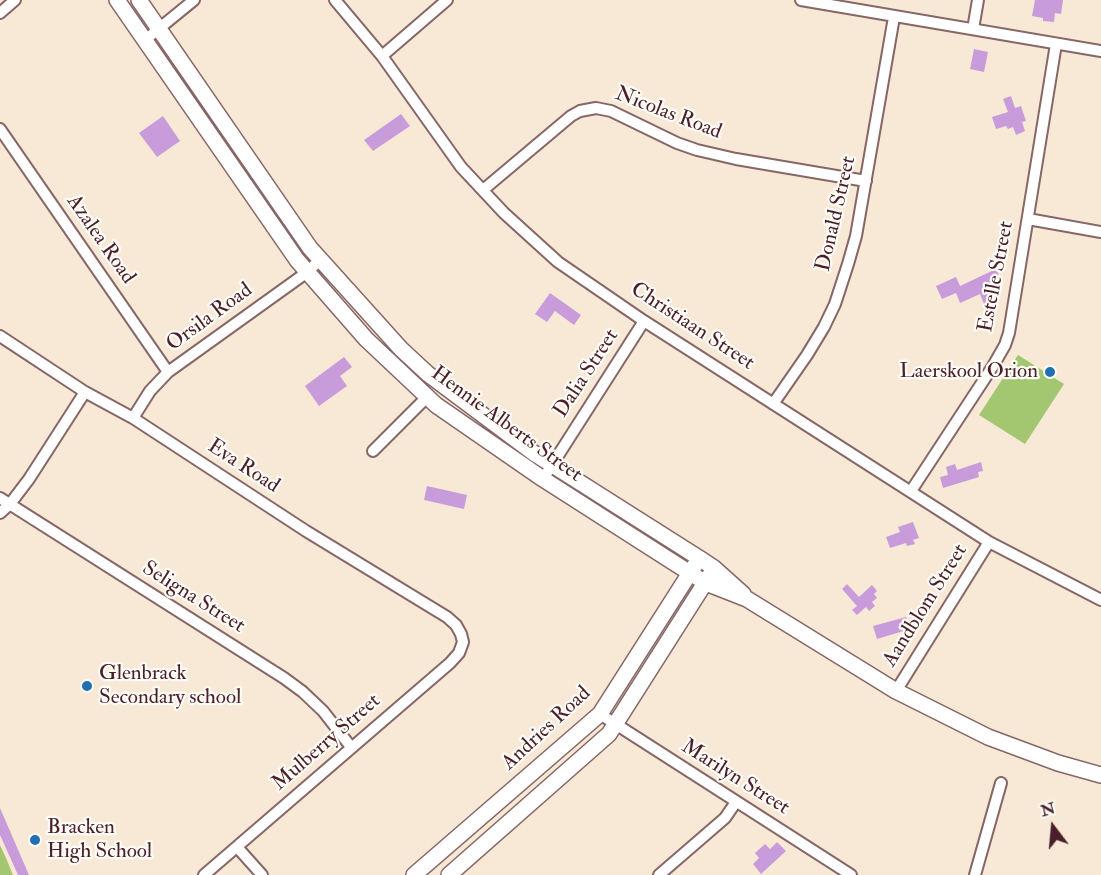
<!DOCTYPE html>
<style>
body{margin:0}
#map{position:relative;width:1101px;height:875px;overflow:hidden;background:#f7e9d6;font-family:"IM FELL Double Pica",serif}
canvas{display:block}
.north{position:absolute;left:1023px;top:797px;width:60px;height:60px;-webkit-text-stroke:4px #fdfcf7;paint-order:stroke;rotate:344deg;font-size:16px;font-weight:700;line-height:24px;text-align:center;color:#4a1f2b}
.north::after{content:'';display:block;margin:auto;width:21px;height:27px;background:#4a1f2b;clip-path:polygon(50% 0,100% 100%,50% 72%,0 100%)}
</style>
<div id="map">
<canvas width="1101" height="875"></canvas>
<div class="north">N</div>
</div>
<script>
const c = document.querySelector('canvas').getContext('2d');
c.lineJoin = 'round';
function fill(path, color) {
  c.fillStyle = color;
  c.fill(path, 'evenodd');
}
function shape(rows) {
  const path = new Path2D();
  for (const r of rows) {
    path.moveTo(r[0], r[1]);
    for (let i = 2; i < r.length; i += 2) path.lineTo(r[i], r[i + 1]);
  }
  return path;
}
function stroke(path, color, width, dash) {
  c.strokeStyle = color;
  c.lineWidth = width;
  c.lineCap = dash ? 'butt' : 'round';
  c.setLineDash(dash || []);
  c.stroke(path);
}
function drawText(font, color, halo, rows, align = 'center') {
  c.font = font + ' "IM FELL Double Pica",serif';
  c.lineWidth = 4.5;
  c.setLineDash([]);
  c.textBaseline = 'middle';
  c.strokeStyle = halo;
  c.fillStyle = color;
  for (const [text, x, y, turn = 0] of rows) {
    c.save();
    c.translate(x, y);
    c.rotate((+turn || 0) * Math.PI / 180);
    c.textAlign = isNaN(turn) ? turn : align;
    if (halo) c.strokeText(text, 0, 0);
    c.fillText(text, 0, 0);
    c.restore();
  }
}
const green = shape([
 [1018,355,1064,384,1025,444,979,415],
 [0,845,6,858,13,875,0,875]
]);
const building = shape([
 [1035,0,1063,0,1061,14,1055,13,1054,22,1043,21,1043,18,1032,16],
 [974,49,988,52,984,72,970,69],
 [1011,96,1015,108,1021,106,1026,121,1022,122,1025,131,1016,135,1013,127,1008,129,1006,126,996,129,992,117,1008,112,1003,99],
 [401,114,410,126,373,151,364,140],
 [163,116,180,141,157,157,139,133],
 [996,269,1001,279,990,285,996,298,984,304,980,294,960,303,956,293,942,299,936,286,956,277,960,286],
 [550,293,581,315,574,325,555,311,547,322,535,314],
 [344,357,352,367,340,376,347,386,319,406,305,386],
 [981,462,983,471,978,472,979,477,943,488,940,477,948,475,946,467,955,464,957,470],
 [427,486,467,495,464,509,424,500],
 [913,522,919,538,913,540,915,544,907,546,906,543,890,548,886,537,900,532,898,527],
 [847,584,859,597,872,585,877,591,874,594,877,598,872,602,875,606,869,611,866,607,857,615,852,610,857,606,842,589],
 [906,617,910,629,877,639,873,626],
 [0,808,29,875,18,875,0,835],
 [777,842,786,851,761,874,753,864,759,858,755,853,765,844,770,849]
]);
const street = shape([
 [335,0,382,56,461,167,504,213,558,262,644,321,989,542,1101,600],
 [801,0,1101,51],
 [0,13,15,0],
 [973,29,978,0],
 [145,40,194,0],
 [382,56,447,0],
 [0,129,168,372],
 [483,190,571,116,580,111,596,108,611,111,677,143,697,150,736,159,866,181],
 [1028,219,1101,232],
 [0,336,85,392,133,418,306,531,447,617,456,625,461,634,463,642,459,653,450,663,204,875],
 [773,404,807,355,824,327,835,304,848,264,856,236,894,17],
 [133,418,150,391,168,372,306,273,320,260],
 [373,451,427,397],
 [543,479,644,321],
 [911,491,993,366,1005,345,1009,333,1056,44],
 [0,498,284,678,303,692,323,711,351,747],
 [0,513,10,504,29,479,85,392],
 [896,691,989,542],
 [600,714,851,875],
 [237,847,262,875],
 [659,875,725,818,736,802],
 [975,875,1001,783]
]);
const secondary = shape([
 [117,0,297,260,366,339,436,405,543,479,690,573,706,583,747,599,896,691,988,737,1058,763,1101,775],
 [139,0,310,248,401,349,428,374,535,454,699,558,714,568,743,594],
 [414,875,600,714,695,565],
 [449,875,609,734,710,575]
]);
const markers = [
 [1050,372,6,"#1f6fb2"],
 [87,686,6,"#1f6fb2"],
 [35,840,6,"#1f6fb2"]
];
const streetNames = [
 ["Nicolas Road",668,114,21],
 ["Donald Street",837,214,-77],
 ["Azalea Road",100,240,55],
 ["Estelle Street",997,277,-79],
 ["Orsila Road",210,318,-36],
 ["Christiaan Street",692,327,33],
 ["Dalia Street",587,374,-57],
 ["Hennie Alberts Street",506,425,36],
 ["Eva Road",243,467,33],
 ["Seligna Street",193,598,32],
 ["Aandblom Street",926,606,-58],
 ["Andries Road",547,729,-43],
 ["Mulberry Street",327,743,-41],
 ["Marilyn Street",735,778,32]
];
const poiNames = [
 ["Laerskool Orion",1038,372,"right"],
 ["Glenbrack",99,674],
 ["Secondary school",99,698],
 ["Bracken",47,828],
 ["High School",47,852]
];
fill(green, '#a3c670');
fill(building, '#c89cda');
stroke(street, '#876667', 14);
stroke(secondary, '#876667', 18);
stroke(street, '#fff', 10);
stroke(secondary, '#fff', 15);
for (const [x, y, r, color] of markers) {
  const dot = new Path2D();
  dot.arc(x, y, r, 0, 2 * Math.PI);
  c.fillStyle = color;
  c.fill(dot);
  stroke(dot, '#fdfcf7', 2);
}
drawText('21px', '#4a1f2b', '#fdfcf7', streetNames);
drawText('21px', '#4a1f2b', '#fdfcf7', poiNames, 'left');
</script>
